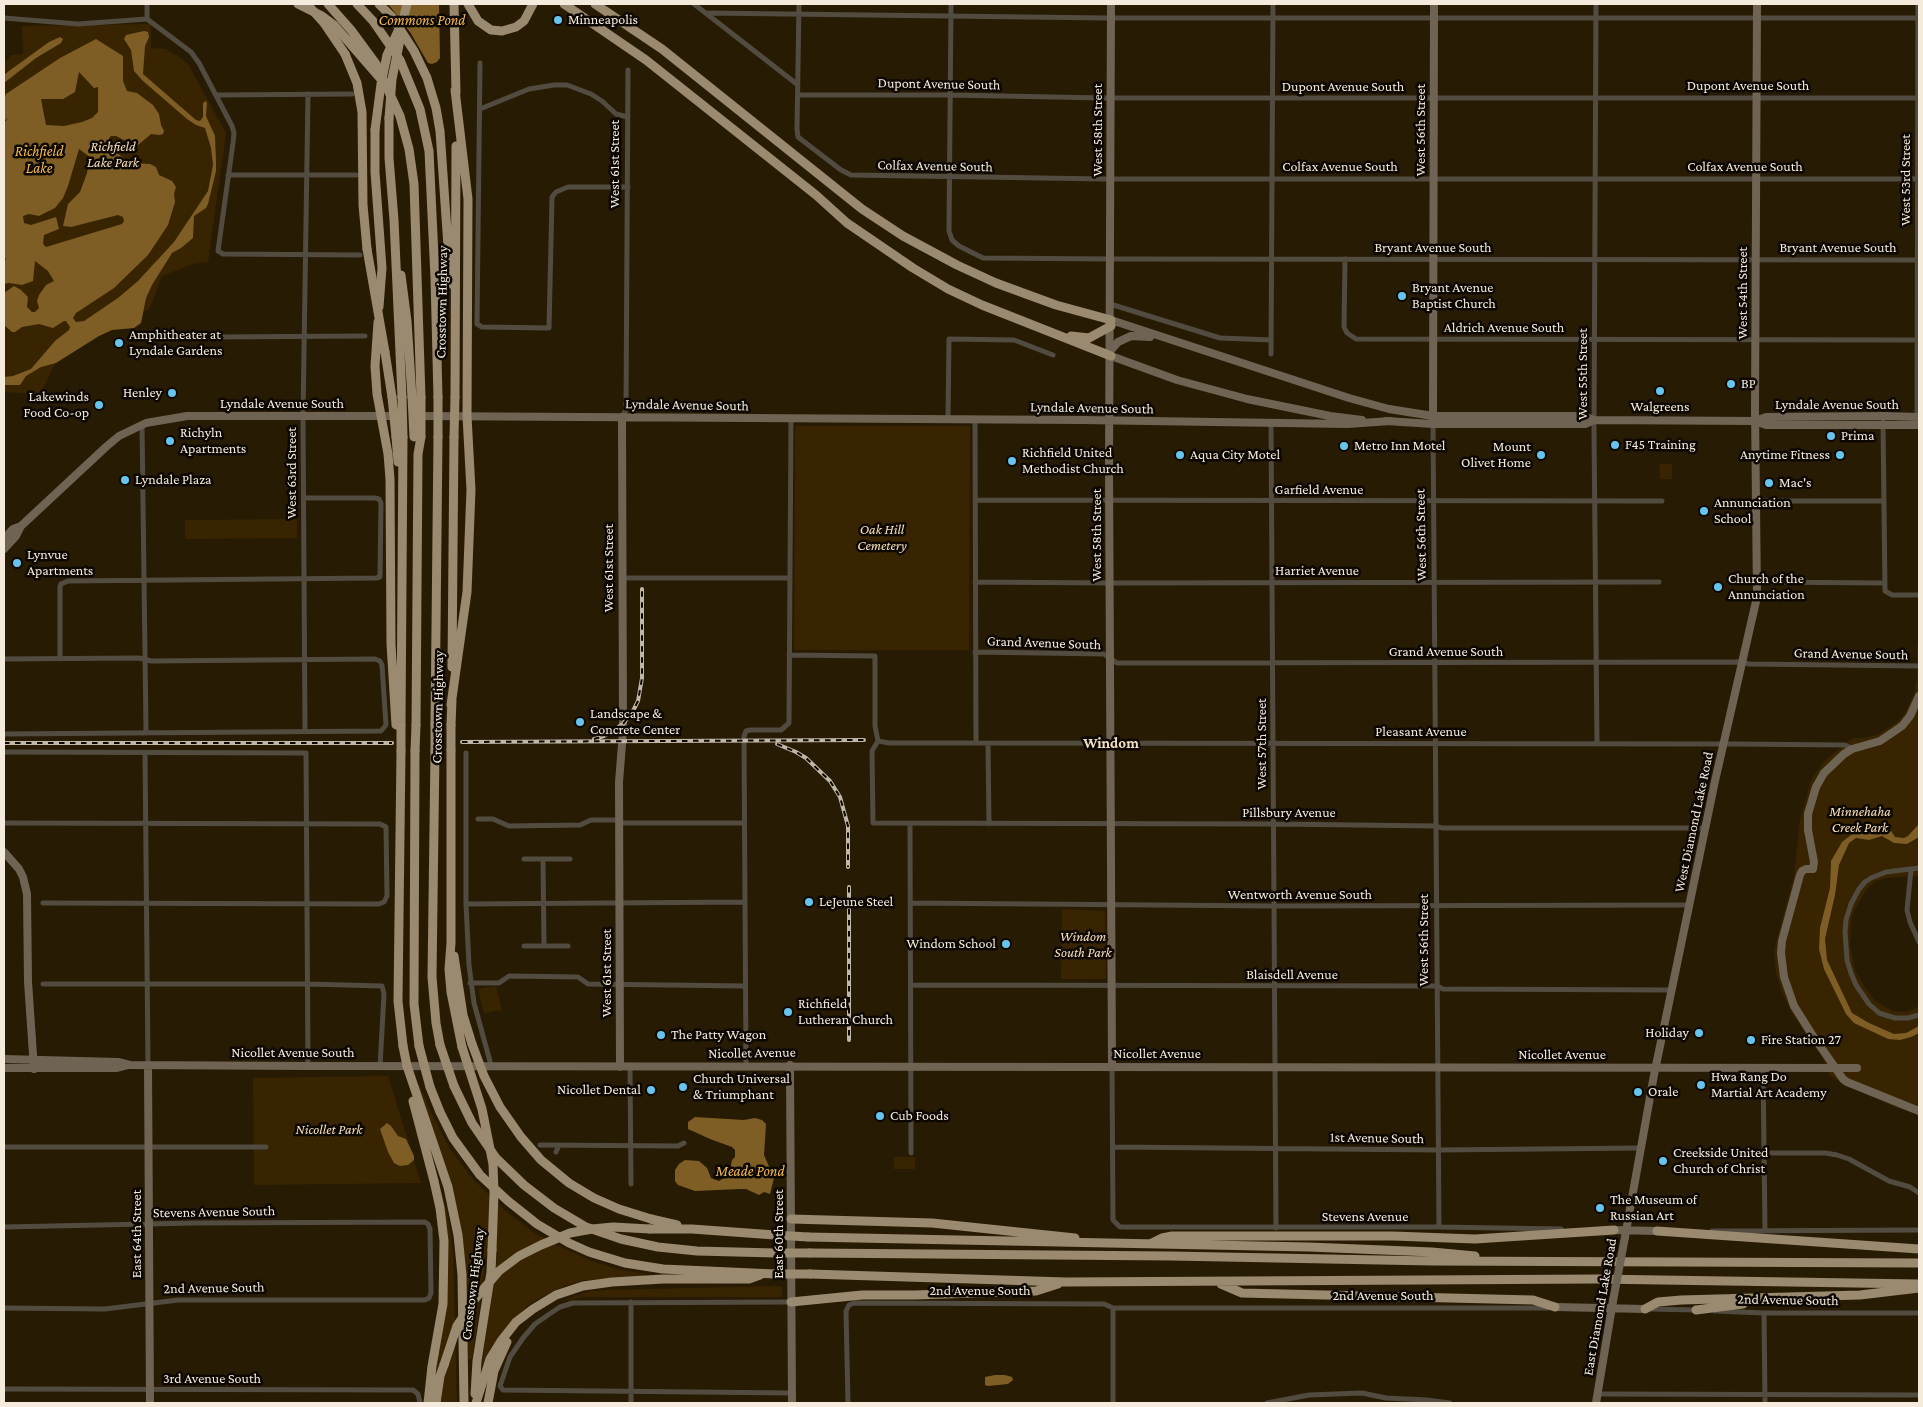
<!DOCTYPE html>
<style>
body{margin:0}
#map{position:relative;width:1923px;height:1407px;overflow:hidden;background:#281b04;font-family:"Crimson Pro",serif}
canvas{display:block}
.frame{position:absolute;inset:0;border:5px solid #f4ebdd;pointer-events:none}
</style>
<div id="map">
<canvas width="1923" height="1407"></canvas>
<div class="frame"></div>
</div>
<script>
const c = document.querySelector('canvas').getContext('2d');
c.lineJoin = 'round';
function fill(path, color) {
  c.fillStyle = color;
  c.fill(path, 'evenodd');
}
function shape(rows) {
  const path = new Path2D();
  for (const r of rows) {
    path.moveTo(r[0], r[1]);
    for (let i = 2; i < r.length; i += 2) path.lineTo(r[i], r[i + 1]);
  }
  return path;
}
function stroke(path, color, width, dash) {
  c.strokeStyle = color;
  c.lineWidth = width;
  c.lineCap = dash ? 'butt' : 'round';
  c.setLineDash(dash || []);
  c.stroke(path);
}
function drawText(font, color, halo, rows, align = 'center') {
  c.font = font + ' "Crimson Pro",serif';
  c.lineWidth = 5;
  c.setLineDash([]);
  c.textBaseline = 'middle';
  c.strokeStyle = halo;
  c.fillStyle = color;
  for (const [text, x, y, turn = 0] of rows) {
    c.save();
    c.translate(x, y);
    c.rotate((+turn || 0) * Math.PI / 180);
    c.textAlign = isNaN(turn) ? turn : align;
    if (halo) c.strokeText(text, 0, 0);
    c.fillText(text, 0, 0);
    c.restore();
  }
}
const green = shape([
 [151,24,151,48,165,49,176,55,188,64,226,133,208,262,193,264,162,276,149,310,72,329,40,394,4,392,4,64,11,55,23,54,22,26],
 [795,426,970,426,969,650,794,650],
 [1659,464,1672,464,1672,479,1660,479],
 [297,519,297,538,185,539,185,520],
 [1919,634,1919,876,1886,878,1876,881,1866,890,1853,913,1851,922,1850,944,1855,970,1864,986,1874,1000,1892,1011,1907,1012,1919,1006,1919,1115,1895,1107,1843,1084,1830,1075,1822,1057,1791,1012,1783,994,1776,973,1774,950,1794,876,1800,820,1811,780,1825,760,1850,740,1855,738,1865,738,1878,734,1896,723,1905,713,1914,694,1917,679,1917,647],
 [1062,909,1105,911,1106,979,1061,979],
 [496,986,502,1010,484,1013,478,989],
 [388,1076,421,1183,254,1185,253,1078],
 [419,1084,430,1110,450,1149,472,1178,503,1209,533,1232,558,1246,597,1263,616,1269,645,1274,645,1277,585,1280,564,1286,538,1299,527,1306,508,1325,492,1347,484,1364,482,1364,497,1260,498,1252,487,1251,472,1359,468,1359,464,1259,416,1085],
 [894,1157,915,1157,915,1169,894,1169],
 [439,1191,441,1191,447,1211,453,1252,457,1403,430,1403,443,1319],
 [777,1286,782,1287,782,1297,583,1297,562,1301,590,1291,605,1290]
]);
const water = shape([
 [388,4,439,4,440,58,437,62,432,64,428,63,410,32],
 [144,31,148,32,149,37,145,46,143,74,196,120,200,121,203,117,203,103,206,101,207,103,206,116,215,136,216,161,216,171,208,204,206,208,194,216,193,238,181,248,172,253,152,285,146,298,141,323,134,328,112,330,99,336,56,363,41,367,26,376,20,385,4,385,4,377,13,376,31,369,55,341,69,330,70,327,66,321,64,321,53,328,39,324,22,327,15,332,12,332,4,325,4,293,14,286,21,290,28,297,27,307,32,312,35,312,39,308,37,301,39,295,46,285,54,281,48,271,35,261,33,281,22,285,9,283,4,284,4,262,6,259,4,257,4,123,8,118,4,121,4,99,6,94,60,58,96,39,123,56,123,81,127,91,137,93,153,105,159,114,161,125,164,131,163,134,160,135,151,134,138,145,133,145,116,136,111,136,109,138,112,149,130,163,150,164,156,167,159,175,172,181,176,187,174,194,175,202,168,225,148,255,114,288,76,313,73,318,76,322,84,321,118,298,138,281,174,242,208,191,213,165,211,148,205,128,196,125,187,119,143,81,134,71,131,50,124,39,126,35],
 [79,72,94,88,98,87,98,112,92,118,82,122,64,126,46,125,41,99,63,99,75,92],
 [79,149,90,157,87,173,80,192,68,204,63,226,71,227,118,215,123,217,124,221,122,224,46,247,43,244,44,235,59,229,56,217,31,225,24,223,23,216,29,214,39,216,55,208,63,198,68,186],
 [60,37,63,39,61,43,36,58,4,83,4,75,9,71,49,42],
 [1919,824,1919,837,1907,844,1894,843,1882,836,1869,840,1856,838,1849,843,1839,865,1835,895,1825,939,1827,960,1852,1013,1869,1023,1894,1034,1906,1033,1919,1026,1919,1033,1911,1037,1900,1040,1888,1039,1854,1023,1846,1014,1824,969,1819,949,1820,928,1830,888,1831,861,1842,842,1856,831,1864,829,1891,831,1895,837,1904,838,1908,836],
 [695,1117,744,1120,755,1118,762,1120,766,1124,764,1155,774,1178,770,1194,764,1192,759,1195,746,1189,740,1189,695,1191,678,1185,675,1181,675,1170,679,1164,685,1160,699,1161,707,1168,711,1178,719,1181,729,1175,732,1160,735,1157,735,1150,732,1147,710,1139,688,1129,688,1122],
 [387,1123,391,1126,398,1136,406,1139,414,1156,414,1160,408,1165,400,1166,394,1163,388,1152,380,1129],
 [995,1375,1005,1375,1012,1377,1013,1380,1008,1384,988,1386,985,1385,985,1377]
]);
const street = shape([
 [694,4,798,85],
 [799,4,797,129,798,137,841,170,851,175,1105,179,1917,179],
 [951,4,949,231,952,240,959,246,983,258,1110,259,1919,260],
 [1596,4,1594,431,1597,743],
 [708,13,1106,18,1918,18],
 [4,18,78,24,147,19],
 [147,19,191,52,199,63,232,126,234,133,233,143,218,251,223,254,360,255],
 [147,19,147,4],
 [480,63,477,324,482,327,549,328,552,197,556,192,568,187,628,187],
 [216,95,352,94],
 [798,95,950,95,1105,98,1919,98],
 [480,109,529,89,554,85,567,85,591,94,602,101,616,114,628,117],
 [228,175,356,175],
 [1345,259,1344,327,1347,333,1356,339,1917,340],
 [1110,304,1220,338,1271,340],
 [216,337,365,336],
 [1271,354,1273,4],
 [622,417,626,410,628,70],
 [1917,417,1918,4],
 [948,420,949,339,1014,340,1053,355],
 [975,420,976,743],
 [1271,422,1276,1228],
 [1883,422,1885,591,1892,595,1919,595],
 [1433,424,1439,1227],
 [142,425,146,731],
 [975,500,1662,501],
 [1756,501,1884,501],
 [622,578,790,578],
 [975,582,1109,583,1659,582],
 [1757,582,1884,583],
 [975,652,1104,654,1117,663,1742,662,1749,664,1919,666],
 [789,655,875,656,875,726,878,741],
 [4,659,139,658,151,661,375,659,380,661,382,665,386,725,381,731,4,734],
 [60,659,60,587,61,584,68,581,376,578,380,577,381,503,379,499,375,498,304,498],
 [305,731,303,416,308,94],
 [878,741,889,743,976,743,1733,744,1845,745,1852,749],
 [878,741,872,751,873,823,1274,824,1436,826,1442,828,1705,828],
 [988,743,989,824],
 [4,752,306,753,308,1066],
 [145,753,148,1065],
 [466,753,466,904,469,965,474,1003,491,1065],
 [478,819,493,819,509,826,580,825,591,820,619,820],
 [4,823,380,824,386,827,387,896,384,902,379,904,43,903],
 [619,823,744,823],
 [910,824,911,1153],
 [524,859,570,859],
 [543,859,544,946],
 [1919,868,1886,872,1871,878,1865,882,1859,889,1851,904,1846,920,1845,932,1847,960,1851,973,1856,985,1869,1004,1879,1013,1895,1018,1908,1018,1919,1015],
 [1911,870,1907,910,1910,922,1919,942],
 [911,903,1274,906,1689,905],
 [466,904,745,902],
 [524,946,568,946],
 [470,983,499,983,509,976,578,977,588,984,745,986],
 [43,984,308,984,382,986,384,994,380,1066],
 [911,985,1437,986,1443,989,1672,990],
 [746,1066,744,736,746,731,750,730,781,730,789,723,791,419],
 [1112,1066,1113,1220,1120,1227,1439,1227,1561,1229],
 [630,1067,631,1184],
 [1763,1067,1765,1231],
 [540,1145,678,1146,684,1143],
 [4,1147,266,1147],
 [1113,1147,1438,1150,1640,1148],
 [556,1152,559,1145],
 [1764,1153,1825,1153,1837,1155,1849,1159,1889,1181,1910,1187,1919,1193],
 [4,1227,195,1223,425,1222,428,1224,430,1229,431,1293,429,1298,425,1300,178,1300,105,1309,4,1308],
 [1712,1231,1919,1230],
 [631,1302,631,1403],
 [791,1302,573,1303,560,1307,551,1313,535,1324,523,1338,510,1357,500,1386,503,1390,792,1393],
 [1113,1308,1113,1403],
 [1650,1309,1696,1310],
 [1715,1311,1764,1313,1919,1313],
 [1764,1313,1765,1403],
 [4,1389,413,1390,418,1394,420,1403],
 [1598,1394,1919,1395],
 [848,1403,846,1311,849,1305,854,1303,1104,1304,1113,1308,1548,1308],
 [1267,1403,1309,1395,1362,1393,1386,1398,1427,1400,1450,1403]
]);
const secondary = shape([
 [1111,4,1109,469,1112,1066],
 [1111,320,1349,398,1389,409,1433,416,1583,416,1594,420],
 [1111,350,1118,342,1131,336,1150,337],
 [1111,356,1177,380,1247,399,1330,416,1362,420],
 [416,416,1082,420,1347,424,1391,421],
 [1433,419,1434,4],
 [1386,421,1433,424,1585,424,1594,420,1755,421,1766,425,1919,425],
 [1755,421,1766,417,1883,416,1919,417],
 [4,539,13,529,21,526],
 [4,549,16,536,21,526,107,446,119,436,146,423,187,416,399,416],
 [1919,696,1910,716,1902,726,1880,741,1852,749,1844,754,1824,773,1816,787,1808,814,1808,830,1814,862,1813,869,1806,869,1802,871,1800,875,1782,941,1781,953,1784,977,1794,1006,1811,1033,1843,1079,1847,1082,1919,1111],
 [4,852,19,869,23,877,27,894,28,982,34,1069],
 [4,1059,118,1062,130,1065,308,1066,1857,1068],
 [148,1065,150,1403],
 [790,1065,792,1403],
 [620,1067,619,782,623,732,622,417],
 [4,1068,117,1068,128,1065],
 [1614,1230,1657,1231],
 [1625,1237,1654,1075,1715,781,1757,597,1755,410,1757,4],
 [1555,1307,1645,1309],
 [1596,1403,1613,1301]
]);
const highway = shape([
 [298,4,322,16,334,25,380,78],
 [328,4,351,30,376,64,400,116,409,149,414,184,421,397],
 [357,4,373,21,400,60,420,109,429,151,435,278,438,397],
 [379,4,392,17,414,51,427,78,436,108,440,131,450,275,453,285],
 [454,4,456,93],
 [468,4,478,21,491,30,502,31,516,27,524,21,533,4],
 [564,4,646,60,816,195,847,223,913,268,948,289,982,305,1111,356],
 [595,4,662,49,862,209,903,236,957,265,996,283,1056,305,1111,320],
 [403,20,407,4],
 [345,54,357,83,362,112,363,205,367,249],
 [389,118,389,158,394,220,402,397],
 [375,130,375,172,382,268,379,307],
 [401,275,407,321,412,397],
 [378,322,375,366,377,394,388,454,390,479,391,644,396,725],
 [1071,336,1089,338,1111,326],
 [385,352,392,397],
 [455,397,456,146],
 [396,437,398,462],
 [452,667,454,437],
 [451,705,467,592,471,490,467,416,468,199,455,90],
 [435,724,438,437],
 [401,725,403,437],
 [416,725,418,454,421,437],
 [451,725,452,700],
 [451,750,451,943,449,969,451,992,462,1047],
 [401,751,398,1001,403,1046],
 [415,751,414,1004,419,1046],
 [435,751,432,977,436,1023,440,1045],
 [454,956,463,1015,472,1044],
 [407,1066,448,1187,458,1235,462,1275,464,1403],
 [454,1086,472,1123,496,1158,524,1185,554,1208,586,1227,621,1239,658,1247,697,1251,775,1253],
 [430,1087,440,1112,453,1138,480,1175,508,1201,537,1224,569,1243,589,1252,625,1263,663,1269,775,1274],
 [413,1101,434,1181,440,1208,444,1241,443,1304,432,1366,428,1403],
 [651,1219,677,1225],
 [791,1219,932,1223,1075,1238],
 [650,1229,692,1229,775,1235],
 [1657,1231,1919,1249],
 [808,1237,1309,1247,1432,1252,1475,1256],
 [1152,1243,1162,1238,1172,1236,1393,1236,1475,1239,1614,1230],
 [810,1253,1171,1256,1432,1261,1919,1263],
 [810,1274,1066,1282,1597,1279,1919,1284],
 [1221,1284,1242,1293,1533,1300,1555,1307],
 [791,1302,862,1295,915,1295,1036,1291,1058,1284],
 [1645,1309,1658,1302,1681,1300,1860,1295,1919,1288],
 [1696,1310,1743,1304],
 [475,1394,477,1361,491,1272,492,1250],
 [436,1403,440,1376,444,1365],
 [476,1403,490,1359,501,1341,516,1322,533,1309,556,1295,583,1286,612,1282,663,1279,749,1279,760,1275],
 [488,1403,494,1371,507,1342]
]);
const rail = shape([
 [594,739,604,736,623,724,633,711,638,701,642,678,642,589],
 [462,742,864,740],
 [4,743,392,743],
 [777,744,796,752,806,758,830,781,840,797,848,826,848,867],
 [849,887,849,1040]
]);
const secondaryBridge = shape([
 [1613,1301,1625,1237]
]);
const highwayBridge = shape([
 [307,4,324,23,345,54],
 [389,118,392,79,401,35],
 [375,130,381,84,387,55,403,20],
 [367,249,385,352],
 [392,397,396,437],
 [402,397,403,437],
 [412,397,414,437],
 [421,397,421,437],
 [438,397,438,437],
 [454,437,455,397],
 [451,750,451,725],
 [401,751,401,725],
 [415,751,416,725],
 [435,751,435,724],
 [472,1044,484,1076,500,1107,521,1137,541,1160,569,1183,594,1198,619,1209,651,1219],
 [440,1045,454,1086],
 [403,1046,407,1066],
 [419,1046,430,1087],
 [462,1047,482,1109,493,1164,494,1193,492,1250],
 [775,1235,808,1237],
 [775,1253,810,1253],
 [775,1274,810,1274],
 [444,1365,457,1326,474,1300,499,1271,519,1256,541,1245,570,1233,592,1229,613,1227,650,1229]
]);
const markers = [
 [558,20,5,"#66c4ef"],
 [1402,296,5,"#66c4ef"],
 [119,343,5,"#66c4ef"],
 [1731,384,5,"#66c4ef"],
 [1660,391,5,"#66c4ef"],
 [172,393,5,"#66c4ef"],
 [99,405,5,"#66c4ef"],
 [1831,436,5,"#66c4ef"],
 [170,441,5,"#66c4ef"],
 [1615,445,5,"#66c4ef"],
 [1344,446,5,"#66c4ef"],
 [1180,455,5,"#66c4ef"],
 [1541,455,5,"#66c4ef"],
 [1840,455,5,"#66c4ef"],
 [1012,461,5,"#66c4ef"],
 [125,480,5,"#66c4ef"],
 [1769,483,5,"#66c4ef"],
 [1704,511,5,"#66c4ef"],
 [17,563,5,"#66c4ef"],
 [1718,587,5,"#66c4ef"],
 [580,722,5,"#66c4ef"],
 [809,902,5,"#66c4ef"],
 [1006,944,5,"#66c4ef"],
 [788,1012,5,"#66c4ef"],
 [1699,1033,5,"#66c4ef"],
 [661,1035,5,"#66c4ef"],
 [1751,1040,5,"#66c4ef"],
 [1701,1085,5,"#66c4ef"],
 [683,1087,5,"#66c4ef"],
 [651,1090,5,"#66c4ef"],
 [1638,1092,5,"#66c4ef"],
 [880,1116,5,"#66c4ef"],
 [1663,1161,5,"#66c4ef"],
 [1600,1208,5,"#66c4ef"]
];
const poiNames = [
 ["Minneapolis",568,20],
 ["Bryant Avenue",1412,288],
 ["Baptist Church",1412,304],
 ["Amphitheater at",129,335],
 ["Lyndale Gardens",129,351],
 ["BP",1741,384],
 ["Henley",162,393,"right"],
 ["Lakewinds",89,397,"right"],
 ["Food Co-op",89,413,"right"],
 ["Walgreens",1660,407,"center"],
 ["Richyln",180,433],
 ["Apartments",180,449],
 ["Prima",1841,436],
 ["F45 Training",1625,445],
 ["Metro Inn Motel",1354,446],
 ["Mount",1531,447,"right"],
 ["Olivet Home",1531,463,"right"],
 ["Richfield United",1022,453],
 ["Methodist Church",1022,469],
 ["Aqua City Motel",1190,455],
 ["Anytime Fitness",1830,455,"right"],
 ["Lyndale Plaza",135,480],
 ["Mac's",1779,483],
 ["Annunciation",1714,503],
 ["School",1714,519],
 ["Lynvue",27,555],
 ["Apartments",27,571],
 ["Church of the",1728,579],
 ["Annunciation",1728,595],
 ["Landscape &",590,714],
 ["Concrete Center",590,730],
 ["LeJeune Steel",819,902],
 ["Windom School",996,944,"right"],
 ["Richfield",798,1004],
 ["Lutheran Church",798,1020],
 ["Holiday",1689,1033,"right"],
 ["The Patty Wagon",671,1035],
 ["Fire Station 27",1761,1040],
 ["Hwa Rang Do",1711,1077],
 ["Martial Art Academy",1711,1093],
 ["Church Universal",693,1079],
 ["& Triumphant",693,1095],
 ["Nicollet Dental",641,1090,"right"],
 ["Orale",1648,1092],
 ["Cub Foods",890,1116],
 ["Creekside United",1673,1153],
 ["Church of Christ",1673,1169],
 ["The Museum of",1610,1200],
 ["Russian Art",1610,1216]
];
const streetNames = [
 ["Dupont Avenue South",939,84,1],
 ["Dupont Avenue South",1748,86],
 ["Dupont Avenue South",1343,87],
 ["West 58th Street",1098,130,-90],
 ["West 56th Street",1421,130,-90],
 ["West 61st Street",615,164,-90],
 ["Colfax Avenue South",935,166,1],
 ["Colfax Avenue South",1340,167],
 ["Colfax Avenue South",1745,167],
 ["West 53rd Street",1906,180,-90],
 ["Bryant Avenue South",1433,248],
 ["Bryant Avenue South",1838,248],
 ["West 54th Street",1743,293,-90],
 ["Crosstown Highway",442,302,-89],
 ["Aldrich Avenue South",1504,328],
 ["West 55th Street",1583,374,-90],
 ["Lyndale Avenue South",282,404],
 ["Lyndale Avenue South",687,405,1],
 ["Lyndale Avenue South",1837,405],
 ["Lyndale Avenue South",1092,408,1],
 ["West 63rd Street",292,473,-90],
 ["Garfield Avenue",1319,490],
 ["West 58th Street",1097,535,-90],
 ["West 56th Street",1421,535,-91],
 ["West 61st Street",609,568,-90],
 ["Harriet Avenue",1317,571],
 ["Grand Avenue South",1044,643,2],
 ["Grand Avenue South",1446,652],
 ["Grand Avenue South",1851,654,1],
 ["Crosstown Highway",438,707,-89],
 ["Pleasant Avenue",1421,732],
 ["West 57th Street",1262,744,-90],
 ["Pillsbury Avenue",1289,813],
 ["West Diamond Lake Road",1694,822,-78],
 ["Wentworth Avenue South",1300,895],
 ["West 56th Street",1424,940,-90],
 ["West 61st Street",607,973,-90],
 ["Blaisdell Avenue",1292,975],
 ["Nicollet Avenue South",293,1053],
 ["Nicollet Avenue",752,1053,-1],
 ["Nicollet Avenue",1157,1054],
 ["Nicollet Avenue",1562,1055],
 ["1st Avenue South",1377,1138,1],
 ["Stevens Avenue South",214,1212,-1],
 ["Stevens Avenue",1365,1217],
 ["East 64th Street",137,1234,-90],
 ["East 60th Street",779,1234,-90],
 ["Crosstown Highway",473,1284,-83],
 ["2nd Avenue South",214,1288,-1],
 ["2nd Avenue South",980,1291],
 ["2nd Avenue South",1383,1296],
 ["2nd Avenue South",1788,1300,1],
 ["East Diamond Lake Road",1600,1307,-80],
 ["3rd Avenue South",212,1379]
];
const parkNames = [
 ["Richfield",113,147],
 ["Lake Park",113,163],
 ["Oak Hill",882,530],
 ["Cemetery",882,546],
 ["Minnehaha",1860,812],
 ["Creek Park",1860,828],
 ["Windom",1083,937],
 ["South Park",1083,953],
 ["Nicollet Park",329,1130]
];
const waterNames = [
 ["Commons Pond",422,20],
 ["Richfield",39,151],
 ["Lake",39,168],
 ["Meade Pond",750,1171]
];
const neighbourhoodNames = [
 ["Windom",1111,743]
];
fill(green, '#382400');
fill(water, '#7e5e24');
stroke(street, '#524b40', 5);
stroke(secondary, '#6f6454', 8);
stroke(highway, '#9a8a6f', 9);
stroke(rail, '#c1b7a6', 4);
stroke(rail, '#0c0701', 2, [5.5]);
stroke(secondaryBridge, '#6f6454', 8);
stroke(highwayBridge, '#9a8a6f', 9);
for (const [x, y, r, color] of markers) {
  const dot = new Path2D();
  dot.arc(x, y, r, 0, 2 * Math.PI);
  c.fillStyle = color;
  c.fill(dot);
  stroke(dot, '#0c0701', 2);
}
drawText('14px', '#f4ebdd', '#0c0701', poiNames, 'left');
drawText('14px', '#f4ebdd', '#0c0701', streetNames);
drawText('italic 14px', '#f7e0bb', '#0c0701', parkNames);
drawText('italic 15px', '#f4ba52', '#0c0701', waterNames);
drawText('bold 15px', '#f1dfc3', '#0c0701', neighbourhoodNames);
</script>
